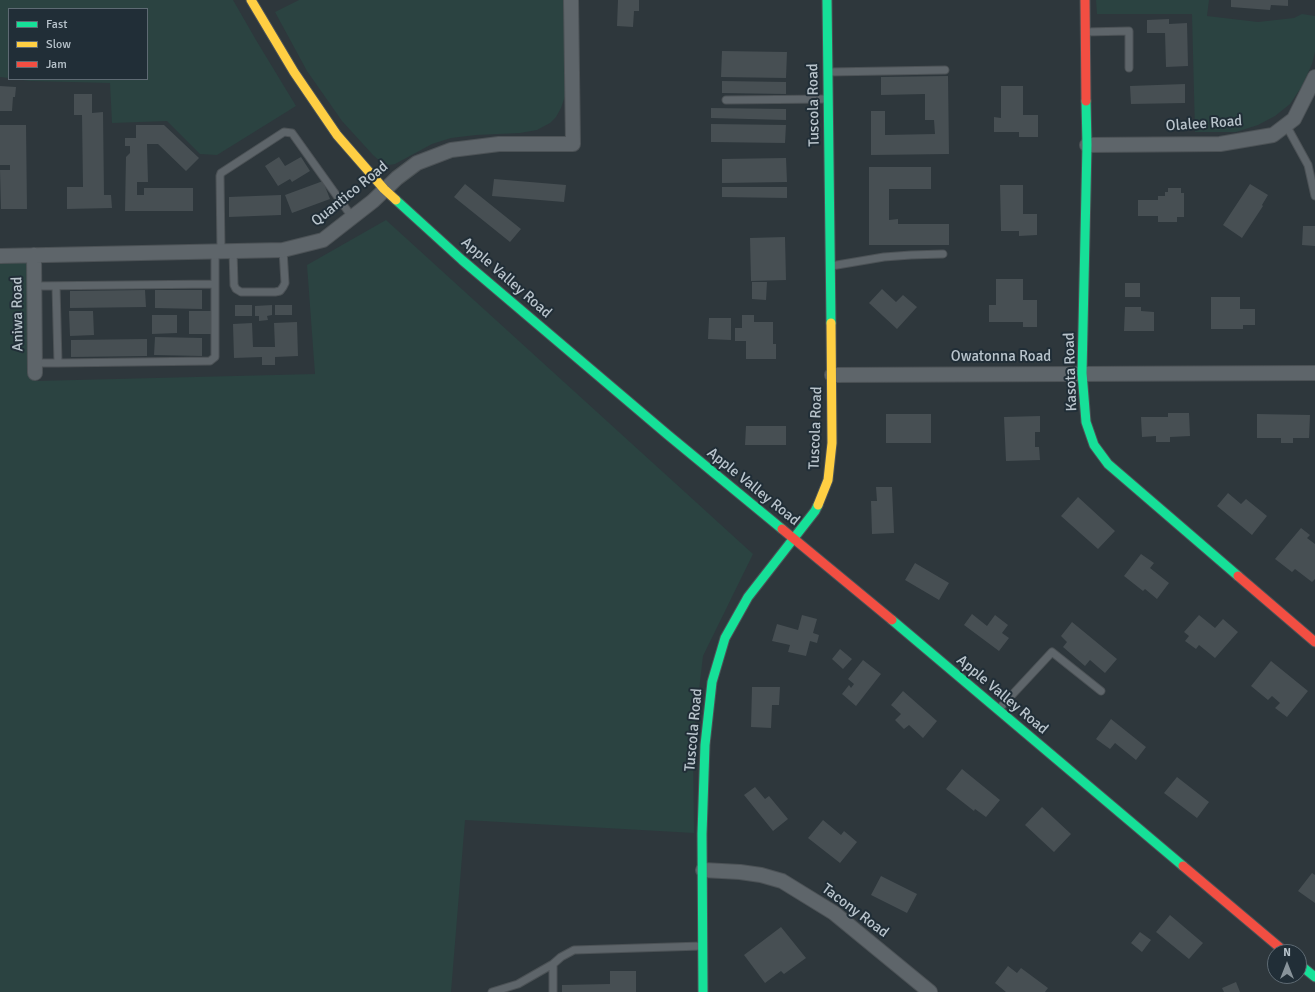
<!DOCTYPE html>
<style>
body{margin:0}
#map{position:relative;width:1315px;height:992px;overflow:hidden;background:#2e373c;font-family:Signika,sans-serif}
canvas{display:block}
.legend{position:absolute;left:8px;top:8px;width:140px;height:72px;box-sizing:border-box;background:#212e37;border:1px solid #5e6a73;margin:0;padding:5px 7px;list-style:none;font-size:12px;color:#b9c4cc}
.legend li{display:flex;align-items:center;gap:8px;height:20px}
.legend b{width:20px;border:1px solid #5e6a73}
.north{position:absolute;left:1267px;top:944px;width:40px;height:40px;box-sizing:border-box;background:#212e37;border:1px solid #5e6a73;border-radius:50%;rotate:0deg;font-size:11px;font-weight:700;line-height:16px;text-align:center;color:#b9c4cc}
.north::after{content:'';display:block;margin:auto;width:14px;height:18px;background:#88939a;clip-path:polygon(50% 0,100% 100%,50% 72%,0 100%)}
</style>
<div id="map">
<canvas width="1315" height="992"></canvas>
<ul class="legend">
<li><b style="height:5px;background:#16e098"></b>Fast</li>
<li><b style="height:5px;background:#ffcf43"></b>Slow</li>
<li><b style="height:5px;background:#f24e42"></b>Jam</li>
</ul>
<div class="north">N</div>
</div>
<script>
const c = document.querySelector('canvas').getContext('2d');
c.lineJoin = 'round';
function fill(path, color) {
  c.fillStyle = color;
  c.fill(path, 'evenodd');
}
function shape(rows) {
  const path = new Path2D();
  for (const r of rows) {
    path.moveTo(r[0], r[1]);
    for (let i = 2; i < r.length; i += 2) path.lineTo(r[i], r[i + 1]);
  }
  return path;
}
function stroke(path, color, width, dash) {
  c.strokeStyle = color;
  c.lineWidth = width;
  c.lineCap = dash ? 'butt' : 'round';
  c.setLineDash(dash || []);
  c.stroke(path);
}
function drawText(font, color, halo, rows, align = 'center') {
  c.font = font + ' Signika,sans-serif';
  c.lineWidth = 4;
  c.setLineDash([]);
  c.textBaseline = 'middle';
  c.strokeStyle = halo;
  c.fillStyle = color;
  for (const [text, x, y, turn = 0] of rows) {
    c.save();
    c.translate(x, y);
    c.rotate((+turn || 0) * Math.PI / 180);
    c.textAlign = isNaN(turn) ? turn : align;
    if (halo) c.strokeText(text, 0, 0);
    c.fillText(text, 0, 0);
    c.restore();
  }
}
const green = shape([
 [0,0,233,0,256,40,296,106,217,155,200,154,167,121,112,123,110,83,30,81,15,79,147,79,147,9,9,9,9,78,0,77],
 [299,0,565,0,565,96,561,108,556,117,550,123,537,130,520,133,476,135,451,138,432,144,395,164,389,165,382,163,373,155,342,121,307,71,275,12],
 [1096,0,1209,0,1207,16,1258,22,1294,18,1302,14,1315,16,1315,52,1312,64,1302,86,1290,104,1275,116,1258,125,1236,132,1195,132,1192,14,1097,14],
 [386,220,753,554,703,656,693,742,694,833,465,820,451,992,0,992,0,257,34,255,36,381,315,374,307,265]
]);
const building = shape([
 [618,0,639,0,639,11,634,11,633,27,617,26],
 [1231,0,1288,0,1288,6,1271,5,1270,10,1231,7],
 [1169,19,1169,24,1187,23,1188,66,1166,67,1165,33,1147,33,1147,20],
 [722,51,787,52,786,78,721,77],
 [948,76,949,154,871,155,871,111,885,111,885,135,935,134,934,120,925,120,925,94,881,95,881,77],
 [722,81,786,82,786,94,722,93],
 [1185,84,1185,103,1131,104,1130,86],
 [0,86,16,87,15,97,13,97,12,111,0,111],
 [1001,86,1023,86,1023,115,1038,115,1038,137,1019,137,1019,132,994,132,994,117,1001,118],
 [74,94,92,94,92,113,103,112,104,195,111,195,112,208,67,209,67,187,83,187,82,115,74,115],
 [711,108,786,109,786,120,711,118],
 [711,124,786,125,785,143,711,142],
 [0,125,26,125,27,209,1,209,0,170,10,170,10,165,0,165],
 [136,125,164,125,199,158,186,171,158,144,147,144,148,182,137,182,137,195,144,195,144,188,193,188,193,211,125,211,126,157,130,153,130,146,125,146,125,138,136,138],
 [279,157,285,166,301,157,310,171,292,182,290,179,278,186,265,166],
 [786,158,787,182,722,183,722,159],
 [869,167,931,167,931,189,889,189,889,220,898,219,898,224,949,224,949,245,869,245],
 [494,179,566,185,564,202,492,196],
 [323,181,330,199,292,213,285,195],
 [465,184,521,229,510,242,454,197],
 [1250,184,1268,195,1262,205,1263,206,1242,238,1223,225],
 [1000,185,1023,185,1023,214,1037,214,1037,235,1019,236,1019,231,1001,231],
 [722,187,787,187,787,198,722,197],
 [1168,188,1181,188,1181,193,1184,193,1184,217,1177,217,1177,222,1158,222,1158,216,1138,216,1138,200,1158,200,1158,196,1165,196,1165,192,1168,192],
 [281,195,281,215,229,217,229,197],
 [1303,226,1315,226,1315,246,1302,245],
 [785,237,786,280,751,281,750,238],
 [996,279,1023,279,1023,300,1037,300,1037,327,1023,327,1023,322,989,322,989,305,996,305],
 [752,282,767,282,766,300,752,299],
 [1125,283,1140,283,1140,297,1125,297],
 [882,289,896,302,903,295,917,307,897,329,869,303],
 [145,290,146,307,70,308,70,291],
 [155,290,202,290,202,309,155,308],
 [1211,297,1240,297,1240,309,1255,309,1255,325,1243,325,1243,329,1211,329],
 [235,305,252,305,252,316,235,316],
 [272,305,272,315,267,316,268,320,259,321,259,316,255,316,255,306],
 [275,305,292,305,292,315,275,315],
 [1125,307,1141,307,1141,311,1154,312,1154,331,1124,331],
 [69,311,93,311,94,335,70,336],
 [189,311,213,311,213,334,189,334],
 [152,315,177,315,177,333,152,334],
 [742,315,754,315,754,322,773,322,773,344,776,344,776,359,746,359,746,341,735,341,735,328,742,328],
 [709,318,731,318,731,340,708,339],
 [297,322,298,356,275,357,275,365,262,365,262,357,234,358,233,324,252,323,253,347,275,347,274,323],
 [155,337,202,338,202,356,154,355],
 [147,339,147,356,71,357,71,340],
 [1168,413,1189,413,1190,436,1170,437,1170,442,1156,442,1156,436,1142,437,1141,417,1168,417],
 [886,414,931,414,931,443,886,443],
 [1257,414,1310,415,1309,438,1293,438,1293,443,1281,443,1281,438,1257,438],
 [1040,416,1040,432,1035,432,1035,447,1039,447,1040,460,1006,461,1004,417],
 [746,426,786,426,786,445,745,445],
 [876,487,892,487,894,533,872,534,871,501,877,501],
 [1228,493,1241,504,1246,499,1267,516,1252,535,1217,506],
 [1078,497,1115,531,1098,549,1061,516],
 [1301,528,1310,535,1307,538,1315,544,1315,579,1312,582,1295,569,1292,572,1275,559],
 [1141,554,1154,563,1150,568,1169,583,1157,599,1145,589,1143,591,1124,576],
 [915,563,949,583,939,600,905,580],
 [972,614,987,626,995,615,1008,625,1002,633,1009,638,999,651,964,625],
 [802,615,817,619,813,633,819,635,817,643,810,641,806,656,788,652,790,645,772,641,777,624,798,630],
 [1199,615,1215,628,1223,619,1238,632,1215,658,1199,645,1196,649,1185,641,1189,636,1184,632],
 [1072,622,1117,659,1105,673,1090,660,1085,666,1063,647,1067,642,1061,636],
 [840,649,852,659,843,669,832,659],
 [863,660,881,674,856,706,842,694,849,685,851,688,854,684,848,679],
 [1271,661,1308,691,1287,717,1275,708,1280,703,1272,696,1268,700,1251,686],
 [752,687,780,687,779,705,772,705,771,728,751,727],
 [903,691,937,721,923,738,909,725,904,729,895,720,901,714,891,705],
 [1111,719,1146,747,1136,760,1115,743,1110,749,1096,739],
 [962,769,1000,800,986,817,975,809,974,811,946,789],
 [1177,777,1209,802,1197,818,1164,793],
 [755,787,765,799,769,796,788,819,773,831,744,795],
 [1042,807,1071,834,1054,852,1025,825],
 [823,820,841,835,844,831,857,842,840,863,808,838],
 [1312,873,1315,875,1315,903,1298,891],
 [881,876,917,894,907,913,871,895],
 [1170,915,1203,943,1189,959,1156,932],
 [781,927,806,958,784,974,781,971,765,983,744,955],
 [1140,932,1151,940,1142,952,1131,943],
 [1008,966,1017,973,1021,968,1048,988,1045,992,1006,992,995,983],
 [610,971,636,971,636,992,562,992,562,985,610,984],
 [1236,982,1240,992,1224,992,1222,988]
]);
const lane = shape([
 [1085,32,1129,31,1129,68],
 [828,72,945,70],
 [726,100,828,99],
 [1286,125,1308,165,1315,196],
 [221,251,220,176,221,173,284,132,292,133,352,217],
 [233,251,234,285,236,289,241,292,275,292,280,291,283,287,285,283,283,250],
 [831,266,884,257,911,255,943,254],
 [34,286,215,284,215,251],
 [35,363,58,363,56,286],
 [58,363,210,361,215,357,215,284],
 [998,710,1052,652,1101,691],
 [492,992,518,984,553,964],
 [553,992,553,964,561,957,574,950,702,946]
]);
const street = shape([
 [1087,145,1220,144,1273,135,1294,119,1315,77],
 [34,255,35,373],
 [0,256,283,250,323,240,373,201,397,178,417,163,451,150,499,144,573,144,571,0],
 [832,375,1315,373],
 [703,870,740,872,761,875,782,881,834,913,930,992]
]);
const fast = shape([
 [827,0,831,323],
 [1086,101,1087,145,1082,373,1086,422,1094,445,1108,464,1238,576],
 [396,200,462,260,668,435,782,529],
 [892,620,1183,866],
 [1299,964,1315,977],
 [703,992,702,834,705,745,712,682,725,638,748,597,815,511,818,505]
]);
const slow = shape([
 [251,0,294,72,337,135,384,189,396,200],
 [818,505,828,480,832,443,831,323]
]);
const jam = shape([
 [1085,0,1086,101],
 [782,529,892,620],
 [1238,576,1315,642],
 [1183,866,1285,952]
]);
const streetNames = [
 ["Tuscola Road",814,105,-91],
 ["Olalee Road",1204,124,-4],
 ["Quantico Road",350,194,-39],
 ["Apple Valley Road",506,278,41],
 ["Aniwa Road",18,314,-91],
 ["Owatonna Road",1001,357],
 ["Kasota Road",1071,372,-92],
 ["Tuscola Road",816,428,-88],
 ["Apple Valley Road",753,487,39],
 ["Apple Valley Road",1002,695,40],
 ["Tuscola Road",694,730,-85],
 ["Tacony Road",855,911,37]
];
fill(green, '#2b4341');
fill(building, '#474f53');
stroke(lane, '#4c5256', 9);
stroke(street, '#4c5256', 16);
stroke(fast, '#4c5256', 11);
stroke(slow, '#4c5256', 11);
stroke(jam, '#4c5256', 11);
stroke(lane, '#5e656a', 7);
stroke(street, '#5e656a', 14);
stroke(fast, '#16e098', 9);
stroke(slow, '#ffcf43', 9);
stroke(jam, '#f24e42', 9);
drawText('15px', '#b9c4cc', '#212e37', streetNames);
</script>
